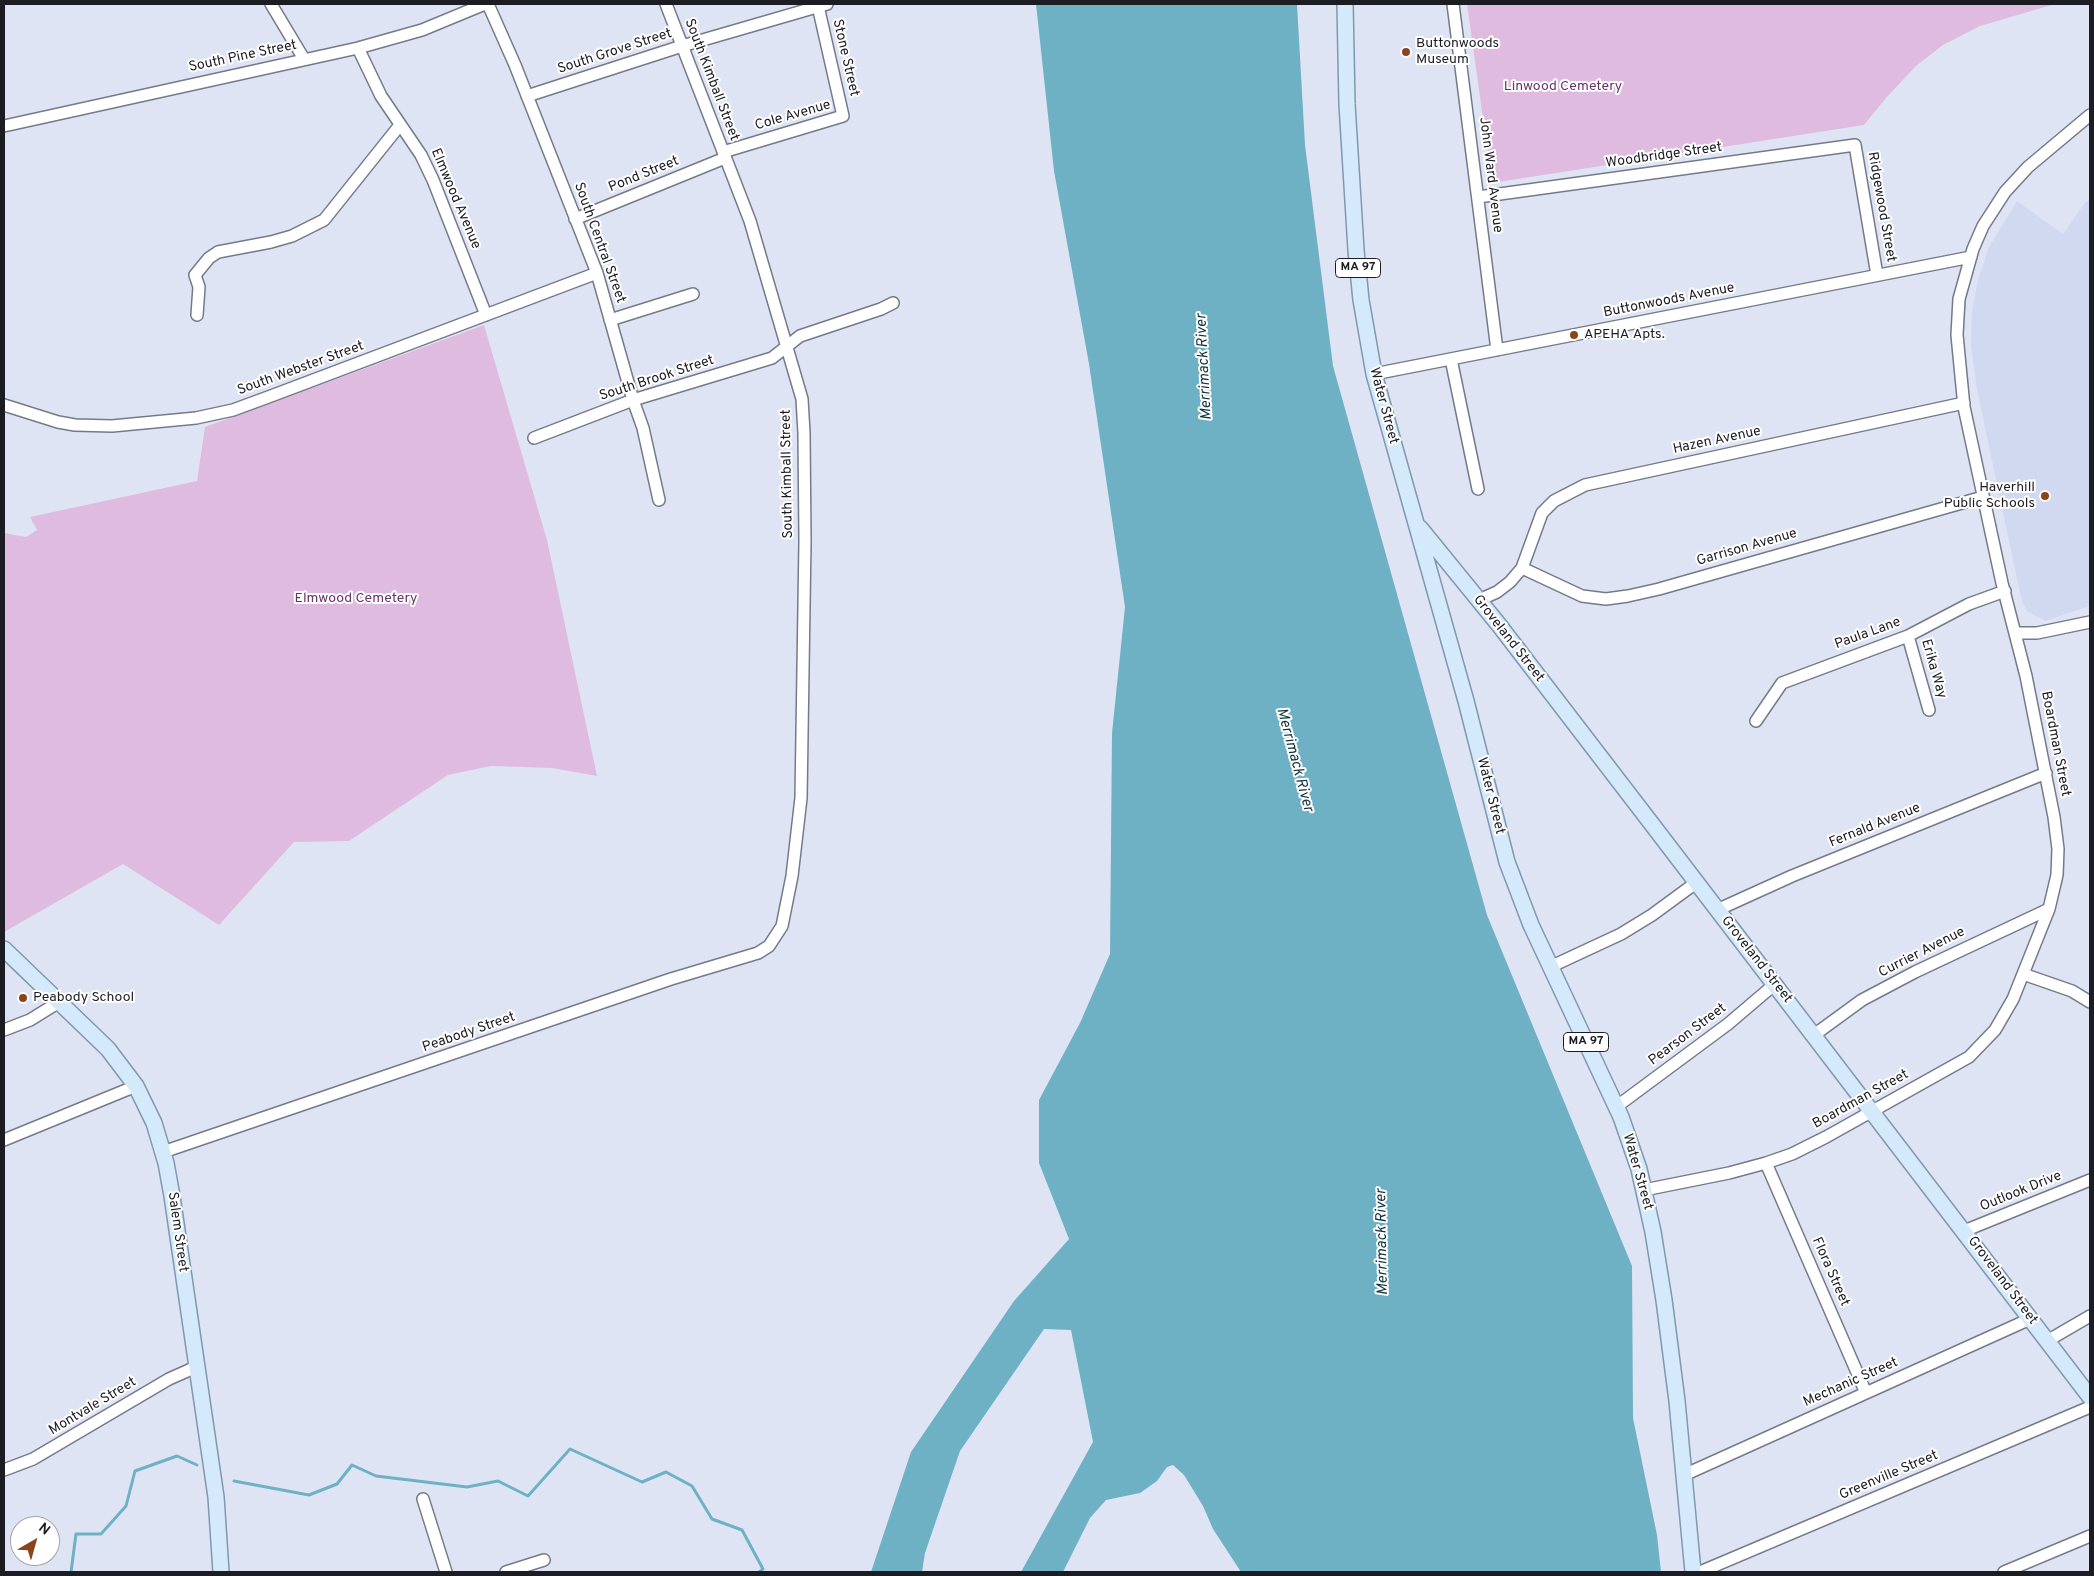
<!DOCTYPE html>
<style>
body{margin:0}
#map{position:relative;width:2094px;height:1576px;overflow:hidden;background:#dfe4f5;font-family:Overpass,sans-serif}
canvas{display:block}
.frame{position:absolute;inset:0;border:5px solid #1b1d23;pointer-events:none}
.north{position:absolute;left:10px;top:1516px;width:50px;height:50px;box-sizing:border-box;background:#fff;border:1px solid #a4a5a7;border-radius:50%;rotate:38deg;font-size:14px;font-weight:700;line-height:20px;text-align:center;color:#1b1d23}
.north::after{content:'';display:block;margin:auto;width:18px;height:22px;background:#89441a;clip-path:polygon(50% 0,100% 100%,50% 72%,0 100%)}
</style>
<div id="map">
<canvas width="2094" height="1576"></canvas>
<div class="frame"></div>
<div class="north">N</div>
</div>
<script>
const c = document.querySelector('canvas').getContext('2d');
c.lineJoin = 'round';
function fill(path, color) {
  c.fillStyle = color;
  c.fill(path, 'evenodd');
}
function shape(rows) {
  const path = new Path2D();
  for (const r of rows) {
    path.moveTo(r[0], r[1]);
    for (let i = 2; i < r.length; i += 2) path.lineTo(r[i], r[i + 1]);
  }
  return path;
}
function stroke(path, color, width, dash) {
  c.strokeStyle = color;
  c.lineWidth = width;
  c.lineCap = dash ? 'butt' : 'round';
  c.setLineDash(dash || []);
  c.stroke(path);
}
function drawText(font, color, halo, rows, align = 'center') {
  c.font = font + ' Overpass,sans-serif';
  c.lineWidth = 4;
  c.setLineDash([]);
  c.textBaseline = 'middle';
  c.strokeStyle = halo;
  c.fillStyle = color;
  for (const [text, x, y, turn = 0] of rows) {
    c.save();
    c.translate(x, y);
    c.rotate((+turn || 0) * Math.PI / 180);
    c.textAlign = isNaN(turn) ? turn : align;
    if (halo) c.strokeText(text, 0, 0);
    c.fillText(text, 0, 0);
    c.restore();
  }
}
const built = shape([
 [2090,199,2090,606,2045,621,2027,611,2022,602,1977,390,1971,345,1972,311,1978,280,1989,247,2017,201,2063,234,2084,204]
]);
const green = shape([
 [1467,4,2055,4,1980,26,1943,45,1916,66,1886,98,1864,125,1492,183],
 [484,325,547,540,597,776,552,768,491,766,448,775,349,841,294,842,219,925,123,864,4,932,4,533,26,537,37,530,30,517,197,481,205,427]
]);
const water = shape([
 [1036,4,1297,4,1305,145,1333,366,1487,915,1632,1266,1633,1418,1657,1535,1661,1572,1241,1572,1213,1529,1203,1506,1184,1475,1173,1465,1167,1467,1157,1481,1140,1493,1106,1500,1090,1518,1063,1572,1021,1572,1093,1442,1071,1330,1044,1329,960,1451,925,1553,922,1572,871,1572,911,1452,1014,1301,1069,1239,1039,1163,1039,1100,1080,1023,1110,954,1112,733,1125,607,1089,364,1054,171]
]);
const stream = shape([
 [234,1481,309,1495,337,1484,352,1465,376,1476,467,1487,498,1481,528,1496,570,1449,642,1482,666,1472,692,1486,712,1519,742,1530,763,1569,759,1572],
 [71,1572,76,1534,101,1534,126,1506,135,1471,177,1456,197,1465]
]);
const minor = shape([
 [271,4,304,59],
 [488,4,515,65,597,273,633,400,643,428,659,500],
 [1453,4,1497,350],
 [358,48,381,96,421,155,433,180,486,315],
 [527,96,682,46,827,4],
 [4,126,358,48,422,30,485,4],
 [723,152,843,116,818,6],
 [1478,197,1855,145,1877,275],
 [575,219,725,158],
 [197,315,199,287,195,275,209,258,218,252,271,242,292,236,324,220,400,125],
 [610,320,693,294],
 [1451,359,1478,489],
 [1374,374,1971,257],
 [4,405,58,422,75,425,112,426,196,418,233,410,271,396,597,273],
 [534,438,633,400,772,358,800,336,881,309,893,303],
 [1522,568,1582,596,1606,599,1628,596,1659,589,1983,497],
 [1479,600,1497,592,1510,582,1522,568,1542,513,1554,501,1585,485,1964,403],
 [2015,633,2037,633,2090,622],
 [1908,636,1929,710],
 [1756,721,1782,683,1908,636,1969,604,2005,591],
 [1717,910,1792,876,2046,773],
 [1550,967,1621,934,1652,915,1697,882],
 [2023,974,2072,991,2090,1002],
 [4,1030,30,1020,59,1002],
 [1814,1035,1862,1000,1915,972,2049,909],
 [1616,1107,1728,1024,1775,984],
 [4,1140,136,1086],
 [163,1152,671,979,758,953,769,946,782,926,792,876,801,798,805,541,804,433,802,399,750,221,666,4],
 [1766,1163,1866,1393],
 [1644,1190,1729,1173,1766,1163,1792,1154,1826,1137,1969,1057,1995,1030,2013,999,2049,909,2057,875,2058,849,2054,817,2026,676,2002,583,1964,407,1957,335,1959,299,1973,249,1983,226,2005,192,2028,167,2090,115],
 [1964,1231,2090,1180],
 [2047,1341,2090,1316],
 [4,1470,33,1459,169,1379,196,1367],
 [1684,1475,2030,1319],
 [423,1499,446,1572],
 [506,1572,544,1560],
 [1700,1572,2090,1407],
 [2004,1572,2090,1536]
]);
const major = shape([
 [1345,4,1347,104,1356,250,1361,300,1374,374,1466,701,1507,862,1531,925,1621,1117,1639,1169,1653,1232,1664,1300,1677,1401,1693,1572],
 [1420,528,1499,625,1651,823,2090,1397],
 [4,949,108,1049,136,1086,154,1123,166,1163,172,1196,216,1497,221,1572]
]);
const markers = [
 [1406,52,5,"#89441a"],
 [1574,335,5,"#89441a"],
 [2045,496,5,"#89441a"],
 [23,998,5,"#89441a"]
];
const shields = [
 [1358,268,45],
 [1586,1042,45]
];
const shieldNames = [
 ["MA 97",1358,268],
 ["MA 97",1586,1042]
];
const poiNames = [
 ["Buttonwoods",1416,44],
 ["Museum",1416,60],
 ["APEHA Apts.",1584,335],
 ["Haverhill",2035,488,"right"],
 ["Public Schools",2035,504,"right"],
 ["Peabody School",33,998]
];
const streetNames = [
 ["South Grove Street",615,52,-18],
 ["South Pine Street",243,57,-12],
 ["Stone Street",845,58,77],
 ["South Kimball Street",711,80,69],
 ["Cole Avenue",793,116,-16],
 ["Woodbridge Street",1664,156,-8],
 ["Pond Street",644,175,-22],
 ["John Ward Avenue",1490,175,83],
 ["Elmwood Avenue",455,199,67],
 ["Ridgewood Street",1881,207,80],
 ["South Central Street",599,243,70],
 ["Buttonwoods Avenue",1669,301,-11],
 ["South Webster Street",301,369,-20],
 ["South Brook Street",657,379,-18],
 ["Water Street",1383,406,75],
 ["Hazen Avenue",1717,441,-12],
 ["South Kimball Street",788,474,-91],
 ["Garrison Avenue",1747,548,-16],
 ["Paula Lane",1868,634,-20],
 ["Groveland Street",1508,639,52],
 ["Erika Way",1933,669,74],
 ["Boardman Street",2055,744,79],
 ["Water Street",1490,796,76],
 ["Fernald Avenue",1875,826,-22],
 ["Currier Avenue",1922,953,-27],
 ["Groveland Street",1756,960,52],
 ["Peabody Street",469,1033,-19],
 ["Pearson Street",1688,1035,-37],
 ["Boardman Street",1861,1100,-29],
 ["Water Street",1637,1172,74],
 ["Outlook Drive",2021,1192,-22],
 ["Salem Street",177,1232,82],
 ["Flora Street",1830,1272,66],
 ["Groveland Street",2002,1281,53],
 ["Mechanic Street",1851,1383,-24],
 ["Montvale Street",93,1407,-31],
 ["Greenville Street",1889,1476,-23]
];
const parkNames = [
 ["Linwood Cemetery",1563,87],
 ["Elmwood Cemetery",356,599]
];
const waterNames = [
 ["Merrimack River",1205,367,-93],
 ["Merrimack River",1294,760,75],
 ["Merrimack River",1383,1242,-91]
];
fill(built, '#d1d9f1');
fill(green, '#dfbcdf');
fill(water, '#6eb1c4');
stroke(stream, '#6eb1c4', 3);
stroke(minor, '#757a89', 14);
stroke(major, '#8098ad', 18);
stroke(minor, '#fff', 11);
stroke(major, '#d4e9fa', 15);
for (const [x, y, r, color] of markers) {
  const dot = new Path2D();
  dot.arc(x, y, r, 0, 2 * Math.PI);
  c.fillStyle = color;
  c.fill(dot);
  stroke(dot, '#fff', 2);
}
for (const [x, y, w] of shields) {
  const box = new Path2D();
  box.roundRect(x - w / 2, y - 9.5, w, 19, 4);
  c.fillStyle = '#fff';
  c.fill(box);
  stroke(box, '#1b1d23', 1);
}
drawText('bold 12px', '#1b1d23', null, shieldNames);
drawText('14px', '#1b1d23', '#fff', poiNames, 'left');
drawText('14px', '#1b1d23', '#fff', streetNames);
drawText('14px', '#673468', '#fff', parkNames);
drawText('italic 15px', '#12333c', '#fff', waterNames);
</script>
